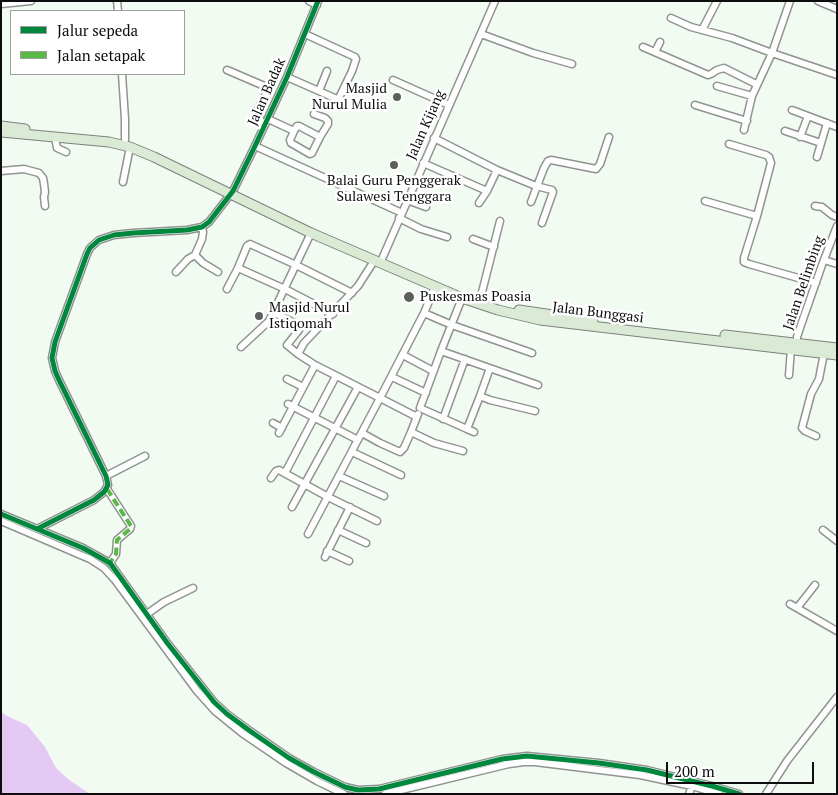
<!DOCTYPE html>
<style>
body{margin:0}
#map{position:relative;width:838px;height:795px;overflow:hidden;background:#f2fbf2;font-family:"PT Serif",serif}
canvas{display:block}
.frame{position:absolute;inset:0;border:2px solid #0d0d0d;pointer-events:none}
.legend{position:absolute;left:10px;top:10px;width:175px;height:65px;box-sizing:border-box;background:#fff;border:1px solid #9e9e9e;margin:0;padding:6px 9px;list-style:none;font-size:15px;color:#0d0d0d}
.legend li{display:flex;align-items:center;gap:10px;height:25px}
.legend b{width:25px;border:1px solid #9e9e9e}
.scale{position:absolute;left:666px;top:762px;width:148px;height:22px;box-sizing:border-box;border:2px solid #0d0d0d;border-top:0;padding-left:6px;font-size:15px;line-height:18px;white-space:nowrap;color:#0d0d0d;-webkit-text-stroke:4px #fff;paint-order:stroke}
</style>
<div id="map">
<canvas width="838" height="795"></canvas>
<div class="frame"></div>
<ul class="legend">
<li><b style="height:6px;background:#00873e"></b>Jalur sepeda</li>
<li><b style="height:6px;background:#58b947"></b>Jalan setapak</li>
</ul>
<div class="scale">200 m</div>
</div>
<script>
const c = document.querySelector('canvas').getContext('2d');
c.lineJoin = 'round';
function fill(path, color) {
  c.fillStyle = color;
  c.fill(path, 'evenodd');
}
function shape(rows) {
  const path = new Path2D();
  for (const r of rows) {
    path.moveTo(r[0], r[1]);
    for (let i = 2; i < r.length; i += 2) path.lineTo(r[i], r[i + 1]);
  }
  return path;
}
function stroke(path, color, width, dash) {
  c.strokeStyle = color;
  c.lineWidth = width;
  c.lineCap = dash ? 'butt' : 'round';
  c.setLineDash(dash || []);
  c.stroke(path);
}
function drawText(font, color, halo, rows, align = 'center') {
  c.font = font + ' "PT Serif",serif';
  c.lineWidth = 5;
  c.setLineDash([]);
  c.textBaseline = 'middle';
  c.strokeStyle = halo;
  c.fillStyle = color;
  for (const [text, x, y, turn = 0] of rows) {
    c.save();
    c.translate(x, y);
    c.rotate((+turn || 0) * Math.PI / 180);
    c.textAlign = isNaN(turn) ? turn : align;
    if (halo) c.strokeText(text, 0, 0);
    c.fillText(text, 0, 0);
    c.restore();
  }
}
const water = shape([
 [1,711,5,715,27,725,45,747,56,768,68,779,90,794,1,794]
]);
const minor = shape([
 [117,1,118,11],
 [309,1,317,5],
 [818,1,837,9],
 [1,4,31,1],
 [671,18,691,27,732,38,772,53,837,75],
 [702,30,717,1],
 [481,34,533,53,572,64],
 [643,47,708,75,711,74,717,70,724,68,756,84],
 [655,52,660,42],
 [227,70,269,88,258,109,258,114,260,120,265,125],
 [122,74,125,119,125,140],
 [287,77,337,99,339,98,352,71,356,59,355,57,305,34],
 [393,80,449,105],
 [717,86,752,96],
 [319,91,327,71],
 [695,105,747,121],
 [792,110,837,127],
 [268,119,294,131,297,126,299,126,320,137,328,124,328,121,325,118,314,114],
 [744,130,752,96,772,53,790,1],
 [294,131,290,140,291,143,310,154,312,153,320,137],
 [785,131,821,143],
 [55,137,57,148,66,152],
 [800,137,808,116],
 [434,138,497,170,536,186,552,190,553,192,542,223],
 [729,144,766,155,769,157,771,163,757,216,744,258,744,262,749,264,816,283],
 [255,146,402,213],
 [817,157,827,123],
 [423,163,487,191,479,203],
 [1,171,24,169,39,173,43,178,44,184,45,192,44,197,45,206],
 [123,182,130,147],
 [487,191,497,170],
 [407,200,426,207],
 [705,201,757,216],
 [531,202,544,168,548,161,551,160,596,169,600,164,609,137],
 [815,206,822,207,832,215,837,217],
 [399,218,421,229,447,237],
 [473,239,494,247],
 [195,255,203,263,218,272],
 [382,259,495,1],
 [824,260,837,264],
 [374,261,358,286,304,343,298,354,315,365,380,398,424,313,435,287],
 [176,272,188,259,195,255,202,239,203,232,202,227],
 [227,289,238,268],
 [462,298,441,351,538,385],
 [480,300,500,221],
 [273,312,298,325,299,330,287,345,298,354],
 [424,313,452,325,532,353],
 [333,314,285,289,238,268,247,246,250,244,296,265,352,293],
 [797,345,797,337,802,322,822,265,837,226],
 [241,347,269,321,311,233],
 [441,351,420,408,467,429,480,396],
 [403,355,433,371],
 [490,368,480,396,490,400,535,411],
 [789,375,791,349],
 [392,377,426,393],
 [287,379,303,387],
 [288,404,358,440],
 [443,419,465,359],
 [273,423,282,428],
 [467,429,474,432],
 [411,432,434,443,463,451],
 [279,433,315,365],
 [362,433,380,443,400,452,404,448,411,432,418,414],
 [816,436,805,431,802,428,811,394,819,379,824,353],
 [352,452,401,475],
 [285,473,336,376],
 [106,476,145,456],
 [339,476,384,496],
 [271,478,276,471,279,470,328,497,377,521],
 [107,489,131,526,130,529,117,540,116,554,110,563],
 [292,507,358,387],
 [1,514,83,548,110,563,168,644,214,702,227,714,250,731,289,758,314,772,345,787,358,790,379,789,502,759,527,756,599,763,647,770,712,786,739,794],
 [1,521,90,559,104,568,115,580,197,691,215,711,242,733,286,763,317,781,344,794],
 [37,529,94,500,104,492,108,485,106,476,59,380,55,371,52,358,55,342,87,254,90,248,99,240,114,235,133,233,187,230,202,227,209,222,233,191,255,146,287,77,318,1],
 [338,530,366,543],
 [823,530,837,541],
 [308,534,380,398,417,417],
 [327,551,349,561],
 [325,557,350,507],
 [790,604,837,631],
 [797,608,815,585],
 [147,614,164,602,193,588],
 [385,794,509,764,524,762,535,762,640,775,692,786,719,794],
 [689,794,692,786],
 [766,794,787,761,837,697]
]);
const highway = shape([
 [1,126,25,129],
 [1,132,109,142,130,147,154,157,311,233,462,298,498,310,540,320,837,355],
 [519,310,593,321],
 [725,335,837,348]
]);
const quiet = shape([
 [107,489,131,526,130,529,117,540,116,554,110,563]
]);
const cycleway = shape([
 [1,514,83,548,110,563,168,644,214,702,227,714,250,731,289,758,314,772,345,787,358,790,379,789,502,759,527,756,599,763,647,770,712,786,739,794],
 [37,529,94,500,104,492,108,485,106,476,59,380,55,371,52,358,55,342,87,254,90,248,99,240,114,235,133,233,187,230,202,227,209,222,233,191,255,146,287,77,318,1]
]);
const markers = [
 [397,97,5,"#5d605d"],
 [394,165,5,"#5d605d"],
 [409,297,6,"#5d605d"],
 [259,316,5,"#5d605d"]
];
const poiNames = [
 ["Masjid",387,89,"right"],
 ["Nurul Mulia",387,105,"right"],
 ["Balai Guru Penggerak",394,181,"center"],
 ["Sulawesi Tenggara",394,197,"center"],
 ["Puskesmas Poasia",420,297],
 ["Masjid Nurul",269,308],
 ["Istiqomah",269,324]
];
const streetNames = [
 ["Jalan Badak",267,92,-66],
 ["Jalan Kijang",426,125,-66],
 ["Jalan Belimbing",804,283,-71],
 ["Jalan Bunggasi",598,313,7]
];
fill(water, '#e5c9f5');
stroke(minor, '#909490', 9);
stroke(highway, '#7d817d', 11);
stroke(minor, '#fdfefd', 6);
stroke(highway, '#daead5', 9);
stroke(quiet, '#58b947', 4, [8, 4]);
stroke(cycleway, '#00873e', 5);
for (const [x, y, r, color] of markers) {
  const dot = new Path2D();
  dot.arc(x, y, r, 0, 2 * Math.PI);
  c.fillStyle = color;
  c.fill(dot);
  stroke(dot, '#fff', 2);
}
drawText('14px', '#0d0d0d', '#fff', poiNames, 'left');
drawText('14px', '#0d0d0d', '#fff', streetNames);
</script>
